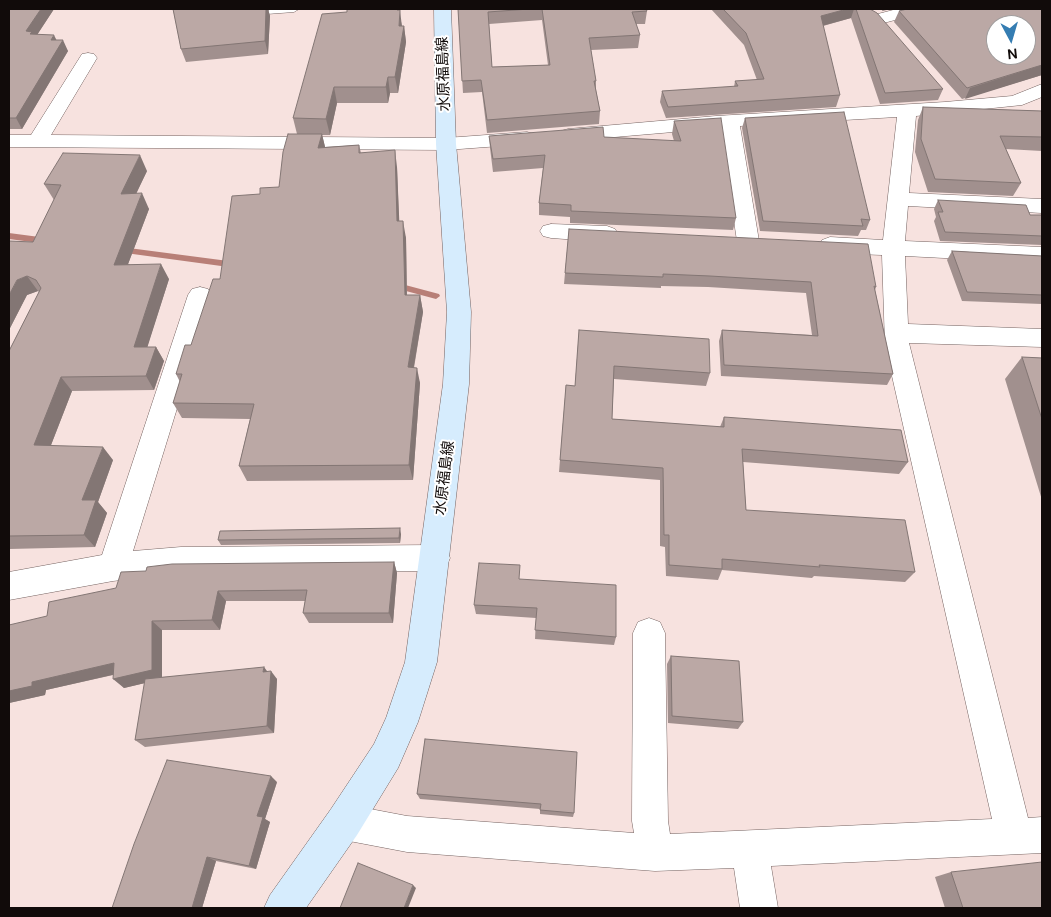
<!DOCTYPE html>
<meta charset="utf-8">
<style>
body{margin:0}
#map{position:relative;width:1051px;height:917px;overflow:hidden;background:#f7e2df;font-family:"DM Sans",sans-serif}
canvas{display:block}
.frame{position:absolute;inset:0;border:10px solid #110b0a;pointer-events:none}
.north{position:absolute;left:986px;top:15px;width:50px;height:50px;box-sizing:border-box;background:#fff;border:1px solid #a09d9d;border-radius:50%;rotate:174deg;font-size:14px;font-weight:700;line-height:20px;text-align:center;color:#110b0a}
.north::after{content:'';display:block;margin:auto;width:18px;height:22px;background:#357db2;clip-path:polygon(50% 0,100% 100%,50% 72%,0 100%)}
</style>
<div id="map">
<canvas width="1051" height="917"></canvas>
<div class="frame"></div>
<div class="north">N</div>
</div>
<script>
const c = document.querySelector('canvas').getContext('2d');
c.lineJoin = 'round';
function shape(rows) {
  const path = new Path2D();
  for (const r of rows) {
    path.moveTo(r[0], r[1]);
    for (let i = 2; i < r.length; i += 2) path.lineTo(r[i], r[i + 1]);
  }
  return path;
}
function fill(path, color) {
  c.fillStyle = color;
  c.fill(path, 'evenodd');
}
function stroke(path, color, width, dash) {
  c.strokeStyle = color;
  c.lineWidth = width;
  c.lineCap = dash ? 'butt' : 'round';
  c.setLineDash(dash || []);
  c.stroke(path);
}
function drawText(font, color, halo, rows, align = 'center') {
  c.font = font + ' "DM Sans","Noto Sans JP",sans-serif';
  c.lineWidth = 4;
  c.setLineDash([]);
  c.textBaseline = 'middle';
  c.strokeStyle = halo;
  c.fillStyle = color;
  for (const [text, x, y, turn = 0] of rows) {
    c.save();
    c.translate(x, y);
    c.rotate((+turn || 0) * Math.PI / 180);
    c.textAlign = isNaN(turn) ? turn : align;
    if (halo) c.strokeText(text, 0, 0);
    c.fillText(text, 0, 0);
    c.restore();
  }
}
const stream = shape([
 [9,233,47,238,51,241,47,244,9,239,9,233],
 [121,247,236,262,240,265,236,268,118,252,118,248,121,247],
 [394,282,439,294,440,296,436,299,391,287,390,285,394,282]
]);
const service = shape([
 [271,9,299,9,294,12,267,14,266,12,271,9]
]);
const minor = shape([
 [897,9,924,9,921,13,880,24,874,23,871,19,874,15,897,9],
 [88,53,94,54,97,58,51,135,446,138,527,132,534,134,537,138,534,142,527,144,446,150,9,147,9,135,31,135,82,54,88,53],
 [1042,84,1042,97,1022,105,916,116,909,193,1042,199,1042,213,908,206,905,241,1042,247,1042,263,905,256,908,324,1042,329,1042,347,909,343,1028,818,1042,817,1042,853,771,866,778,908,740,908,734,868,655,871,407,852,344,840,331,835,326,822,331,809,344,804,407,816,634,833,632,821,633,633,638,622,649,618,660,622,665,633,668,821,670,834,992,819,885,345,882,255,830,253,822,250,819,245,822,240,830,237,883,240,897,117,740,126,759,241,756,246,748,249,740,246,737,241,720,128,568,141,561,139,558,135,561,131,568,129,716,116,945,102,1012,96,1042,84],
 [551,224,607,226,615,229,618,234,615,239,607,242,551,238,543,236,540,231,543,226,551,224],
 [200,287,208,289,212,295,133,551,181,547,435,545,446,549,450,558,446,567,435,571,181,573,113,581,9,600,9,572,102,555,188,295,192,289,200,287]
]);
const secondary = shape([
 [434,9,451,9,456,144,471,312,469,384,437,662,418,722,398,768,357,835,306,908,264,908,270,895,331,809,374,744,386,718,405,662,443,384,447,312,436,144,434,9]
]);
const wall = shape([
 [9,9,54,9,37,35,56,40,68,51,22,129,9,129],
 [173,9,268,9,270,16,268,54,186,62,181,49],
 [347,9,398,9,402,26,404,26,406,42,398,93,390,93,388,103,337,103,330,135,322,135,325,147,359,145,361,153,397,167,399,221,406,238,407,295,420,295,423,312,414,368,420,383,413,480,247,481,239,466,250,419,182,418,173,403,180,382,176,374,191,345,260,194,279,187,297,134,293,118,347,12],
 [458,9,646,9,647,11,645,24,636,24,640,35,638,48,591,50,596,81,596,90,600,111,599,124,487,133,482,92,463,93],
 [542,20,548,65,492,67,489,24],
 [711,9,870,9,943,89,938,100,880,104,851,18,823,26,840,95,836,107,666,118,660,102,662,91,734,87,735,81,757,80,744,45],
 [1042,9,1042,75,962,99,894,22,899,11],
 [923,107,1042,111,1042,151,1006,149,1021,183,1013,196,928,192,915,152,918,120],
 [745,118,870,220,866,230,861,230,858,236,760,231,742,128],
 [674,121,736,218,733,230,570,223,570,217,539,215,539,203,543,168,493,172,490,148,489,136,604,137,674,141,672,134],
 [147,171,136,193,149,209,128,264,169,279,147,347,156,347,164,361,154,390,72,391,51,445,113,460,98,502,107,513,95,547,9,549,9,351,39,292,38,291,27,295,9,330,33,242,54,200,44,184],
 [938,200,1030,215,1042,215,1042,245,940,241,934,221,936,217,934,209],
 [569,229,876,287,875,290,893,374,887,385,721,376,719,341,722,330,812,335,806,293,708,287,661,286,661,288,564,284],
 [952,251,1042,256,1042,304,962,301,947,260],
 [579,330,710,373,706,386,614,379,612,419,720,427,724,417,908,462,899,474,743,462,746,510,915,572,905,582,814,576,812,578,722,570,718,580,666,576,665,547,660,546,660,480,559,472,566,385,575,386],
 [1022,357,1042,358,1042,500,1005,379],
 [401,534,400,543,221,545,218,540],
 [394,562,397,573,393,623,309,623,303,613,305,601,226,601,220,630,162,630,162,677,268,672,277,679,274,733,145,747,135,740,145,683,124,688,113,675,46,690,45,695,9,703,9,625],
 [520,579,616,637,614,645,535,639,536,618,476,614,474,605],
 [671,656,743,722,738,729,668,723,667,664],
 [425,739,574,813,573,817,540,814,540,809,420,799,417,794],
 [277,782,265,819,270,822,256,869,216,861,202,908,112,908],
 [951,872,1042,908,945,908,935,877]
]);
const shadedWall = shape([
 [41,9,54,9,35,38,26,31],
 [266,9,268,9,270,16,268,54,265,41],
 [847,9,854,9,851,18,818,27,821,16],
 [883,9,891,9,882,11],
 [400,10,402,27,399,26],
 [404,26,406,42,398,93,395,77],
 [54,35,59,45,63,40,68,51,22,129,16,118,51,40],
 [1042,65,1042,75,965,99,970,88],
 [388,77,390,93,388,103,386,87],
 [334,87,337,103,330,135,326,119],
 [322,134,326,151,318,148],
 [395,150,397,167,400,238,397,221],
 [140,155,147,171,129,209,121,194],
 [142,193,149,209,122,280,114,265],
 [403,221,406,238,407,312,405,295],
 [161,264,169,279,143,361,134,347],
 [27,276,38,291,27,295,9,330,9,295,17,280],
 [420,295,423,312,411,383,408,367],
 [156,347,164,361,154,390,146,376],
 [417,368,420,383,413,480,409,465],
 [61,377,72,391,46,458,34,445],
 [103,447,113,460,98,502,107,513,95,547,84,535,82,500],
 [400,528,401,534,400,543,399,538],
 [394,562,397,573,393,623,389,613],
 [218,591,226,601,220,630,212,620],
 [152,621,162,630,162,679,124,688,113,679],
 [114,663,125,672,46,690,45,695,9,703,9,691,32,682],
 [264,667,270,675,263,672],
 [271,671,277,679,274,733,267,726],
 [271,776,277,782,265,819,270,822,256,869,249,866,257,816],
 [207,857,216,861,202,908,192,908],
 [413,885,416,888,408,908,404,908]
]);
const building = shape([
 [9,9,41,9,26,31,32,32,30,34,54,35,51,40,63,40,16,118,9,118,9,9],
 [173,9,266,9,265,41,181,49,173,9],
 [347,9,397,9,397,10,400,10,399,26,404,26,395,77,388,77,386,87,334,87,326,119,293,118,322,14,347,12,347,9],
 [458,9,529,9,488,12,492,67,550,65,542,9,646,9,647,11,632,12,640,35,589,38,596,81,594,81,600,111,487,120,481,80,462,81,458,9],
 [723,9,847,9,821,16,840,95,668,107,662,91,738,86,735,81,764,79,746,33,723,9],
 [856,9,870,9,877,13,943,89,885,93,856,9],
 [907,9,1042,9,1042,65,967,88,899,11,907,9],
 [996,25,1026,25,1026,55,996,55,996,25],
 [923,107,1042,111,1042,137,1000,136,1021,183,935,179,921,139,923,107],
 [844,112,870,220,861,219,863,226,763,221,745,118,844,112],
 [721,118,736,218,571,211,571,205,539,203,545,155,493,159,489,136,603,127,604,137,681,141,674,121,721,118],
 [288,134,322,134,318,148,359,145,359,153,395,150,397,221,403,221,405,295,420,295,408,367,417,368,409,465,239,466,254,404,173,403,182,374,176,374,185,345,191,345,213,279,220,279,232,196,260,194,260,188,279,187,283,152,288,134],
 [63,153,140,155,121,194,142,193,114,265,161,264,134,347,156,347,146,376,61,377,34,445,103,447,82,500,96,500,84,535,9,536,9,351,41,288,36,280,27,276,17,280,9,295,9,241,33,242,61,185,44,184,63,153],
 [938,200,1026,205,1030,215,1042,215,1042,236,945,232,938,212,943,212,938,200],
 [569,229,868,244,876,287,874,286,893,374,724,365,722,330,818,336,811,282,710,276,663,274,663,277,565,273,569,229],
 [952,251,1042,256,1042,295,967,292,952,251],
 [579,330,709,339,710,373,614,366,612,419,724,427,724,417,901,430,908,462,742,449,746,510,905,520,915,572,819,565,820,567,722,559,722,569,669,565,669,535,664,535,663,468,560,460,566,385,575,386,579,330],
 [1022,357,1042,358,1042,419,1022,357],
 [400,528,399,538,218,540,220,531,400,528],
 [394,562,389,613,303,613,307,590,218,591,212,620,152,621,152,670,113,679,114,663,32,682,32,686,9,691,9,625,47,616,49,602,116,588,121,572,146,571,147,567,172,564,394,562],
 [479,563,520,565,519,579,616,585,616,637,535,630,537,608,474,605,479,563],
 [671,656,739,661,743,722,672,716,671,656],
 [264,667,263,672,271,671,267,726,135,740,145,679,264,667],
 [425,739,577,752,574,813,540,810,541,804,417,794,425,739],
 [167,760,271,776,257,816,263,817,249,866,207,857,192,908,112,908,134,844,167,760],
 [1042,862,1042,908,963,908,951,872,1042,862],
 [358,863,413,885,404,908,340,908,358,863]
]);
const streetNames = [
 ["水原福島線",444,74,-92],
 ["水原福島線",445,478,-83]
];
fill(stream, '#b87f77');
stroke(service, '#756361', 1);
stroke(minor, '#756361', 1);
stroke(secondary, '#756361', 1);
fill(service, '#fff');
fill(minor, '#fff');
fill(secondary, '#d6ecfd');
fill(wall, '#a1908e');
fill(shadedWall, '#837674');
fill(building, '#bba8a5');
stroke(building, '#837674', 1);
drawText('15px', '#110b0a', '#fff', streetNames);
</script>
